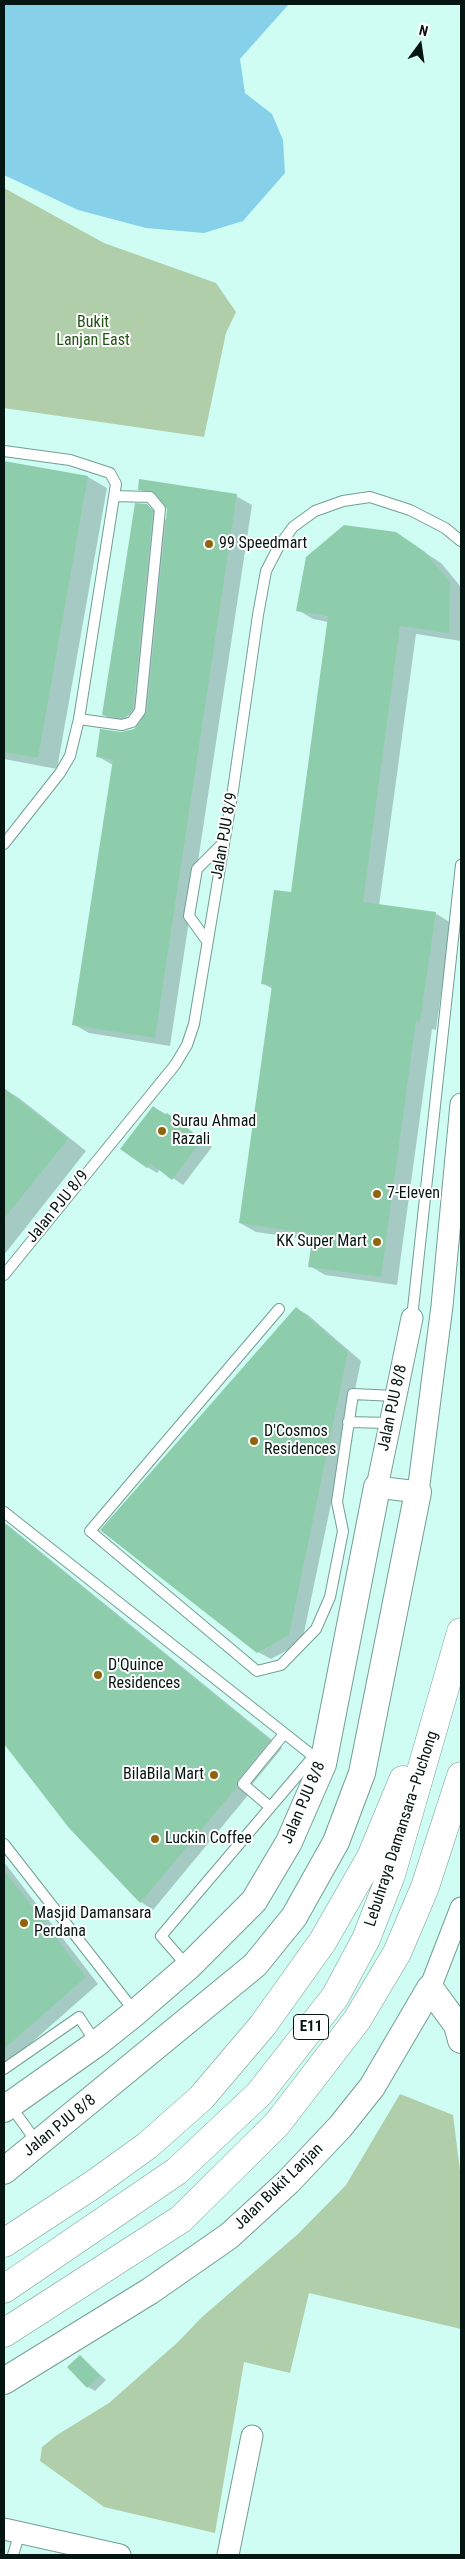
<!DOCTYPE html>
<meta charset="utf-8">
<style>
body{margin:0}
#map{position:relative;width:465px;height:2559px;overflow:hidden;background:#cffdf4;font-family:"Roboto Condensed",sans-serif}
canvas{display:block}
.frame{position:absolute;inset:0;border:5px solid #051512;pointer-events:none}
.north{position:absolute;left:395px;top:20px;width:50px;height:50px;-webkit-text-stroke:4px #fff;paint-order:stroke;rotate:14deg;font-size:14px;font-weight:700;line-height:20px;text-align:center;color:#051512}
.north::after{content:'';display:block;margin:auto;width:18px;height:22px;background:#051512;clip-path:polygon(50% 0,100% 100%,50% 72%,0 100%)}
</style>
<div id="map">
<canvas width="465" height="2559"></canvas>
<div class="frame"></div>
<div class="north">N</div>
</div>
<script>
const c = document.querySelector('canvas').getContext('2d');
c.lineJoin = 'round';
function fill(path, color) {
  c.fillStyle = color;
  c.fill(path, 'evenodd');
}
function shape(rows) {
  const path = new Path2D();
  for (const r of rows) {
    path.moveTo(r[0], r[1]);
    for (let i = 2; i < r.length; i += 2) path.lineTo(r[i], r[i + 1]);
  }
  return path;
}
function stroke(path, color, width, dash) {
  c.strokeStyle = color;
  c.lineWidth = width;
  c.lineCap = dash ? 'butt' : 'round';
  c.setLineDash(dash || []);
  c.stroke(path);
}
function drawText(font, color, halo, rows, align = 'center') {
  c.font = font + ' "Roboto Condensed",sans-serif';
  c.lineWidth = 4;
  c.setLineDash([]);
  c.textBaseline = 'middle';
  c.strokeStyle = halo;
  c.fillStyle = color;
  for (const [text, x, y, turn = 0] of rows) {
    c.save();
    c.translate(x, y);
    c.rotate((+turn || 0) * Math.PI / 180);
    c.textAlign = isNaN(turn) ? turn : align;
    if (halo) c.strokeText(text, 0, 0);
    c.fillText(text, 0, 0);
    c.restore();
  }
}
const green = shape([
 [4,188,104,243,216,283,236,312,226,333,204,437,4,408],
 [400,2094,453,2115,461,2179,461,2329,309,2293,290,2373,244,2362,215,2533,104,2507,40,2461,42,2447,57,2435,109,2403,178,2342,202,2317,298,2234,346,2185]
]);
const water = shape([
 [4,4,289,4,240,59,245,93,272,114,283,140,285,173,243,221,204,233,146,228,78,210,4,175]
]);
const shadow = shape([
 [4,462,88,477,107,488,57,769,4,759],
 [139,489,236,496,252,505,170,1046,89,1033,73,1024,113,765,97,756,122,733,135,730,141,722,123,712,122,714,138,724,116,722,104,715,146,505,159,513,167,521,168,509,160,498,154,498],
 [395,533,441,563,461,587,461,641,416,634,379,906,435,913,451,923,436,1030,432,1029,397,1285,325,1275,310,1266,313,1240,256,1232,240,1223,273,989,262,983,292,893,328,622,313,619,298,610],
 [4,1089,19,1098,86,1151,4,1255],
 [153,1107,177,1120,212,1147,183,1185,160,1169,157,1173,147,1167],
 [296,1308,308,1315,361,1361,302,1642,271,1659,258,1652],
 [4,1522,282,1748,250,1787,249,1794,153,1910,141,1902,70,1827,4,1742],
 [4,1862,98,1984,6,2065,4,2064],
 [80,2357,106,2380,95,2391,88,2387]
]);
const building = shape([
 [4,461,88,476,38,758,4,752],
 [139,479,237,494,155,1038,72,1025,113,759,96,757,100,729,121,732,134,729,147,712,167,509,153,491,138,490],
 [135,503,147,504,153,511,133,708,128,716,121,718,102,715],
 [344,525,396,532,425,552,450,582,449,633,400,626,363,902,436,912,420,1022,416,1021,381,1277,308,1267,313,1234,239,1223,272,985,261,984,274,890,291,892,328,616,296,611,306,557],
 [4,1088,68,1139,4,1219],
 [153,1106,165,1115,167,1113,202,1140,172,1180,150,1163,147,1168,120,1149],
 [296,1307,348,1352,289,1635,257,1653,100,1530],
 [4,1523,270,1740,238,1780,237,1787,140,1903,69,1828,4,1744],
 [4,1870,86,1977,4,2049],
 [80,2355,100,2375,87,2388,67,2367]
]);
const service = shape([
 [4,451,70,460,110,473,116,484,79,719,70,756,60,773,4,844],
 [79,719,122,725,132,722,140,711,160,509,150,497,115,496],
 [207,941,189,916,197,869,224,842],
 [4,1275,175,1065,187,1045,194,1024,233,790,258,615,266,571,279,546,293,527,315,511,343,501,370,497,410,510,445,528,461,541],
 [279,1309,90,1531,257,1671,281,1665,316,1629,330,1597,343,1531,337,1502,353,1394,395,1396],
 [412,1318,461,865],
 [348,1422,390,1423],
 [4,1512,322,1763],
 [270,1807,243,1784,284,1734],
 [4,1844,135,2012],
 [188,1967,161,1936,313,1757],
 [4,2069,79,2017,96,2043],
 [10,2105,38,2144],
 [13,2555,20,2532]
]);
const minor = shape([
 [412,1318,377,1487,418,1492,442,1306,461,1104],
 [430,1988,461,1908],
 [4,2529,120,2555],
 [228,2555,252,2436]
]);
const tertiary = shape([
 [4,2109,96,2044,136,2012,188,1967,254,1901,289,1842,323,1764,377,1487],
 [4,2171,255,1965,294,1917,336,1842,362,1773,418,1492],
 [4,2381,150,2291,229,2236,288,2182,340,2127,372,2087,430,1988,457,2025,461,2040]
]);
const motorway = shape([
 [4,2243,94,2184,148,2145,201,2098,263,2025,323,1941,371,1857,403,1780],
 [4,2289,177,2171,259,2094,335,1997,366,1939,391,1875,461,1632],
 [4,2333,181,2219,277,2124,357,2020,397,1953,425,1887,461,1776]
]);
const markers = [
 [209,544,5,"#90640c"],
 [162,1131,5,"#90640c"],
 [377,1194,5,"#90640c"],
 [377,1242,5,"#90640c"],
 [254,1441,5,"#90640c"],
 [98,1675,5,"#90640c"],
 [214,1775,5,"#90640c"],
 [155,1839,5,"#90640c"],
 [24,1923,5,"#90640c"]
];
const shields = [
 [311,2027,35]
];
const shieldNames = [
 ["E11",311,2027]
];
const parkNames = [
 ["Bukit",93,323],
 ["Lanjan East",93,341]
];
const poiNames = [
 ["99 Speedmart",219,544],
 ["Surau Ahmad",172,1122],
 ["Razali",172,1140],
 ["7-Eleven",387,1194],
 ["KK Super Mart",367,1242,"right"],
 ["D'Cosmos",264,1432],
 ["Residences",264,1450],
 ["D'Quince",108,1666],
 ["Residences",108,1684],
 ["BilaBila Mart",204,1775,"right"],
 ["Luckin Coffee",165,1839],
 ["Masjid Damansara",34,1914],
 ["Perdana",34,1932]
];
const streetNames = [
 ["Jalan PJU 8/9",225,836,-80],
 ["Jalan PJU 8/9",58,1207,-51],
 ["Jalan PJU 8/8",393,1408,-78],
 ["Jalan PJU 8/8",304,1803,-67],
 ["Lebuhraya Damansara–Puchong",402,1829,-72],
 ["Jalan PJU 8/8",60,2126,-39],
 ["Jalan Bukit Lanjan",279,2187,-44]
];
fill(green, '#b0cea9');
fill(water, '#87d0ea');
fill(shadow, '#0003');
fill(building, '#8dcdab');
stroke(service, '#739e95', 12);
stroke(minor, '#739e95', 23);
stroke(tertiary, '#739e95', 28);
stroke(motorway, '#739e95', 29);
stroke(service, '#fff', 10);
stroke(minor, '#fff', 21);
stroke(tertiary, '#fff', 26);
stroke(motorway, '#fff', 28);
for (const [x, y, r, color] of markers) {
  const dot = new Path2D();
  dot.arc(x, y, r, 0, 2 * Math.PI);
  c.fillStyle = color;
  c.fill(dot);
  stroke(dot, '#fff', 2);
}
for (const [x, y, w] of shields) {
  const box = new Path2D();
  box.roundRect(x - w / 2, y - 12.5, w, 25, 4);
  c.fillStyle = '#fff';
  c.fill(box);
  stroke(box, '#051512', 1);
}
drawText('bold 15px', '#051512', null, shieldNames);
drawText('16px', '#205412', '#fff', parkNames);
drawText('16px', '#051512', '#fff', poiNames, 'left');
drawText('16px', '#051512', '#fff', streetNames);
</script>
